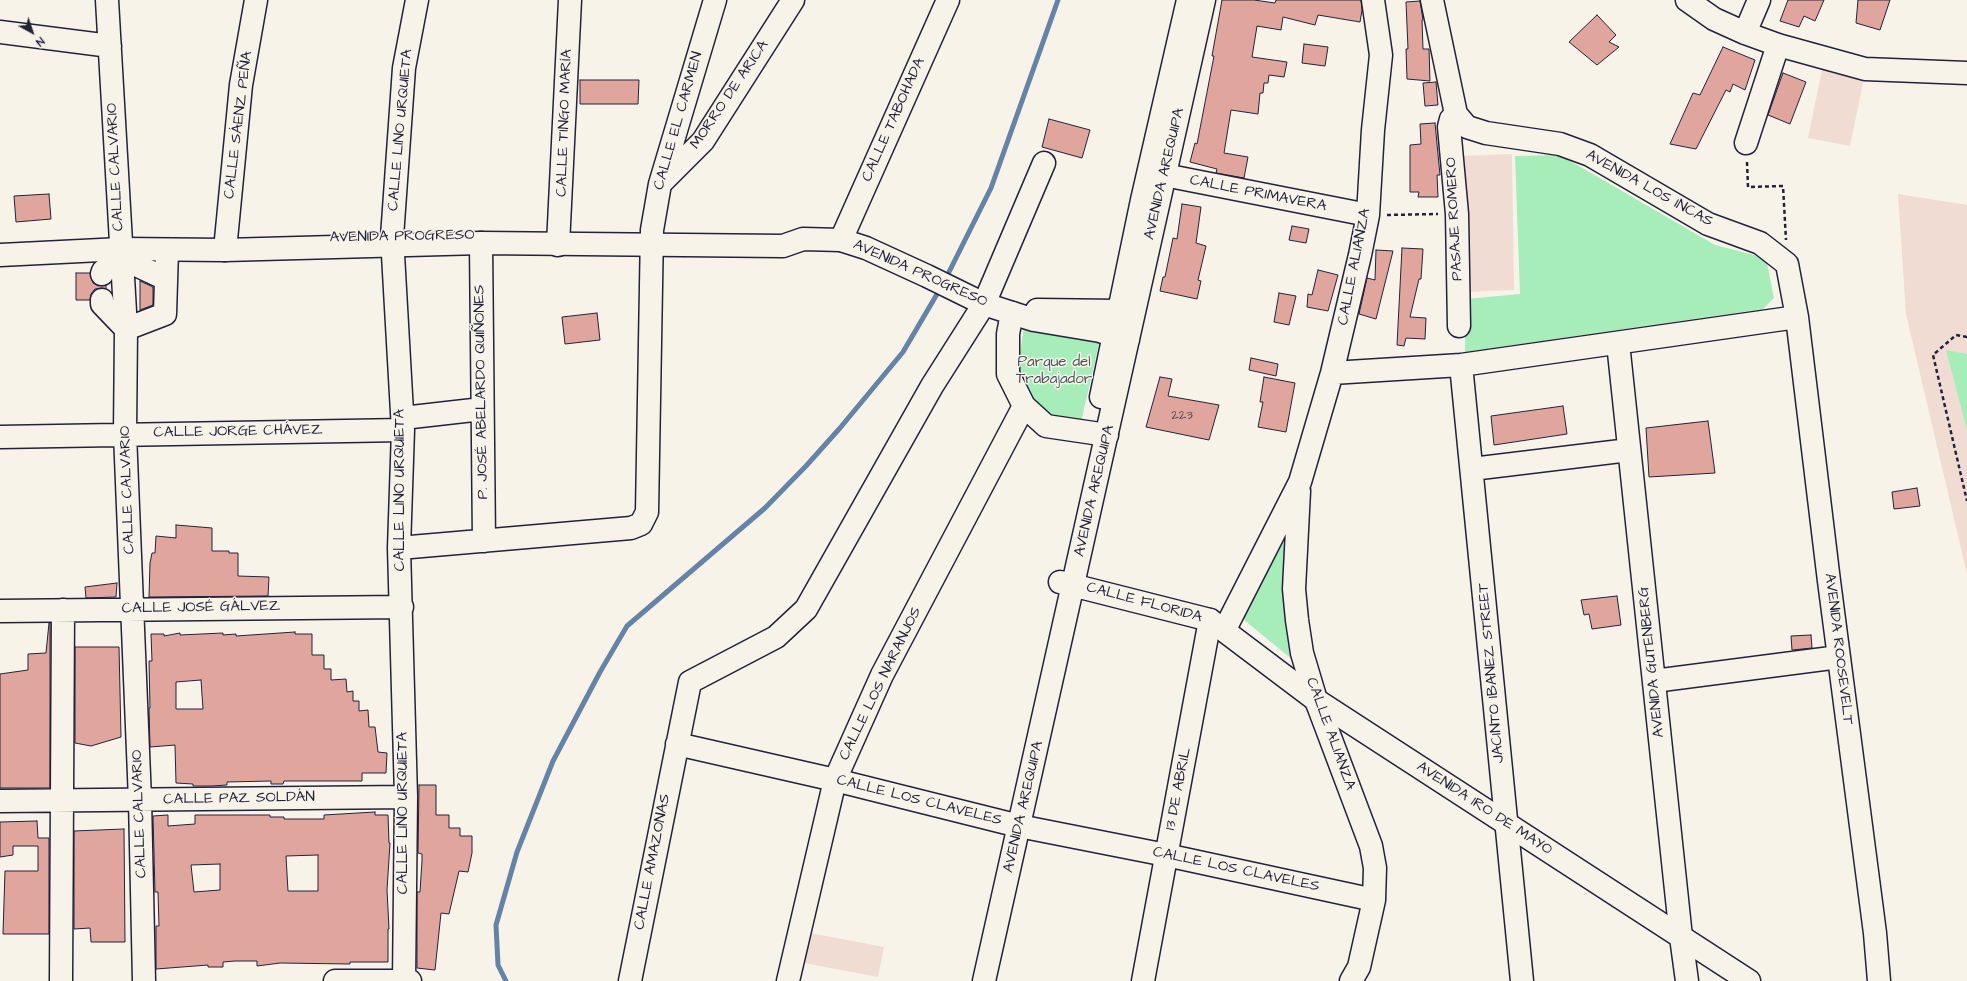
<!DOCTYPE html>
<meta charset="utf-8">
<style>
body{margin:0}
#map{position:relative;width:1967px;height:981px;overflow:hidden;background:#f7f3e8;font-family:"Architects Daughter",sans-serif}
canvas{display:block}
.north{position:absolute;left:12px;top:12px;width:40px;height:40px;-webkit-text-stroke:3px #f7f3e8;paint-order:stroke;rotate:140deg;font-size:11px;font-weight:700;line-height:16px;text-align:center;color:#22223b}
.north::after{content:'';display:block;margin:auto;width:14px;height:18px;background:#22223b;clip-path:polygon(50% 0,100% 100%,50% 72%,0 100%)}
</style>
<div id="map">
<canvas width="1967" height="981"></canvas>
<div class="north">N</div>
</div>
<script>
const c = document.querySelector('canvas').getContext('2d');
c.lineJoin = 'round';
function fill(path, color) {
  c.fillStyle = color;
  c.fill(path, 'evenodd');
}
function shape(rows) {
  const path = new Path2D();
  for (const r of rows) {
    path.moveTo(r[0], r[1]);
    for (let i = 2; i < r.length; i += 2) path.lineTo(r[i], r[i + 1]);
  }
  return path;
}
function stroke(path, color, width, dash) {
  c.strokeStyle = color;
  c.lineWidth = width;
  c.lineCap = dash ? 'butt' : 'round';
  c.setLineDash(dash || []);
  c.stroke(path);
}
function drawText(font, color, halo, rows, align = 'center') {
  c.font = font + ' "Architects Daughter",sans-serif';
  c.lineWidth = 3;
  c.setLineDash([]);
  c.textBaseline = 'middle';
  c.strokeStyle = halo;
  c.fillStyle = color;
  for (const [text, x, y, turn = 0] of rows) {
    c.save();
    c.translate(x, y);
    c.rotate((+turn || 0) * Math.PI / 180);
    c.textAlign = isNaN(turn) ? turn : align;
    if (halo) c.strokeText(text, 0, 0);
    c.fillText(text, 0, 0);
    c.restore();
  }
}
const built = shape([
 [1823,65,1865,73,1850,146,1808,138],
 [1512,154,1514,290,1466,292,1463,156],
 [1898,194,1967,205,1967,574,1906,314],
 [810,933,884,947,878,977,804,963]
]);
const green = shape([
 [1560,155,1715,245,1766,258,1774,298,1763,309,1465,352,1466,299,1520,294,1515,156],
 [1024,326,1100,340,1080,426,1057,419,1031,402,1016,383],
 [1946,350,1967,354,1967,430],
 [1280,541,1286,545,1284,617,1293,660,1238,615]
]);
const stream = shape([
 [945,280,991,188,1058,0],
 [506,981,498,965,496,925,517,852,553,761,600,672,627,626,765,508,806,466,840,428,903,352,940,289]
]);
const building = shape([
 [1222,0,1254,0,1275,3,1276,0,1361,0,1362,10,1360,22,1318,15,1315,25,1283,17,1281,30,1257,26,1252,57,1287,62,1284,77,1269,75,1268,83,1264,83,1263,93,1260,93,1258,114,1231,110,1224,153,1248,157,1244,178,1216,173,1217,169,1190,162,1195,143,1197,144,1214,56,1212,56,1222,0],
 [1788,0,1824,0,1815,21,1804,16,1799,27,1780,21,1788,0],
 [1858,0,1890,0,1880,30,1856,23,1858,0],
 [1420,1,1423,20,1422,20,1423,49,1429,49,1430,81,1407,79,1406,49,1408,49,1406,2,1420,1],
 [1597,15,1616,35,1609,42,1619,47,1597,65,1569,42,1597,15],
 [1304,44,1328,47,1325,66,1302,63,1304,44],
 [1723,47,1755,60,1745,90,1733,84,1730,92,1726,90,1696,149,1670,144,1693,93,1700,95,1723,47],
 [1783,73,1806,82,1790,124,1768,115,1783,73],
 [580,80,639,80,638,104,580,104,580,80],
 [1436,82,1438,105,1425,106,1423,83,1436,82],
 [1049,119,1090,130,1082,158,1042,147,1049,119],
 [1435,123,1440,175,1437,175,1438,197,1418,197,1419,192,1410,192,1410,145,1421,144,1420,124,1435,123],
 [49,194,51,219,16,222,14,196,49,194],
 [1182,204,1201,207,1196,243,1206,246,1198,280,1201,281,1197,299,1160,291,1163,277,1165,277,1173,238,1177,239,1182,204],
 [1292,226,1309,229,1306,243,1289,240,1292,226],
 [1402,248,1423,249,1421,279,1419,279,1410,317,1426,318,1425,339,1406,338,1404,346,1397,345,1402,248],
 [1376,250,1393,251,1376,319,1359,314,1367,278,1375,280,1376,250],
 [1318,270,1338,275,1328,311,1307,307,1308,294,1312,295,1318,270],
 [76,273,90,273,93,283,98,286,106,285,106,289,102,288,95,289,91,294,90,300,76,300,76,273],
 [140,281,153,287,153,305,140,310,140,281],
 [1279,293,1296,296,1289,325,1274,322,1279,293],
 [597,313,600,340,565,344,562,317,597,313],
 [1251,358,1278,364,1276,376,1249,370,1251,358],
 [1160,377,1172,379,1168,396,1219,405,1209,440,1146,427,1160,377],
 [1264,377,1295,383,1286,432,1258,427,1263,402,1260,402,1264,377],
 [1563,406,1567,434,1494,445,1491,416,1563,406],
 [1708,421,1715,473,1649,477,1646,428,1708,421],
 [1917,488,1920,506,1894,509,1892,492,1917,488],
 [176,525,212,528,212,551,229,551,229,553,238,553,238,576,269,577,268,596,149,597,150,563,152,553,155,553,156,536,176,538,176,525],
 [117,583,116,597,86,598,85,587,117,583],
 [1617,596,1621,625,1592,629,1589,614,1584,615,1581,600,1617,596],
 [49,623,50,623,50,788,0,788,0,674,28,670,28,654,46,653,49,623],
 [295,632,295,634,312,634,312,655,324,655,324,669,331,669,331,680,346,679,347,692,353,691,353,701,359,701,359,711,368,710,369,727,375,727,378,752,387,753,386,773,362,773,362,781,284,781,283,784,271,784,271,781,227,782,227,785,211,786,193,786,193,784,176,783,175,745,150,747,149,708,150,708,149,661,152,661,151,634,164,634,164,636,180,633,180,635,223,633,223,635,236,634,236,636,295,632],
 [201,680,203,709,176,709,176,682,201,680],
 [1811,635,1812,648,1792,650,1791,636,1811,635],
 [75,647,119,647,121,737,91,746,75,743,75,647],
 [419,785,436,785,436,815,449,815,449,828,460,828,460,836,472,836,472,853,468,872,459,871,449,914,441,913,435,970,417,968,417,892,420,892,422,861,422,854,418,853,419,785],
 [375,812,375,815,388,815,389,843,390,843,387,890,389,929,388,929,388,962,350,962,350,964,280,963,257,966,257,961,235,961,223,962,223,967,208,967,208,965,156,969,156,926,159,926,158,892,155,892,153,816,168,815,168,826,195,824,195,815,270,815,270,817,284,817,284,819,324,819,324,815,375,812],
 [318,855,318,891,288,891,286,856,318,855],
 [220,864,220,890,194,892,191,865,220,864],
 [37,821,38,838,49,838,49,934,3,934,5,871,38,871,38,846,13,846,13,855,0,857,0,822,37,821],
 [124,829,125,942,91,942,90,928,74,929,74,831,124,829]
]);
const path = shape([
 [1747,162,1748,187,1783,186,1786,240],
 [1387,215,1438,214],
 [1967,337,1956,335,1933,355,1967,501]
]);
const minor = shape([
 [107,0,126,329,125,434,140,800,144,981],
 [1432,0,1456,114],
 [1687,0,1714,19,1745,33,1778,45,1865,69,1967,73],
 [0,32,110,46],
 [1745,33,1759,0],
 [1456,114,1467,127,1486,133,1560,144,1590,155,1708,224,1760,243,1787,264,1797,317,1829,581,1875,933,1879,981],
 [1456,114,1451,119,1449,127,1457,214,1459,326],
 [1746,143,1778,45],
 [1149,172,1368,215],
 [660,184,703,141,793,0],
 [841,240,948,0],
 [481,243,484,541],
 [558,245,570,0],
 [225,250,241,85,256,0],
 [102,274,103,271,121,258,166,279],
 [102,300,102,304,126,329,165,314,167,250],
 [1012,313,1008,334,1008,374,1024,406,1046,426,1107,435],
 [1618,343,1681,937],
 [1461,365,1522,981],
 [1332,373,1461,365,1797,317],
 [403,418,482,409],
 [0,437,403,430],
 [1472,469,1629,450],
 [1299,491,1294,589,1297,620,1302,653,1316,700,1371,846,1375,868,1374,900,1359,967,1351,981],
 [399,548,631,528,641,524,647,512,652,230,660,184,715,0],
 [0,611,402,607],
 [1225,629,1300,482,1332,373,1360,255,1368,215,1373,130,1381,55,1373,0],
 [1654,681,1839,657],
 [677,744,835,780,1019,826,1166,855,1374,900],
 [0,801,406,797],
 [61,981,63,610],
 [335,981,410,981],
 [404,981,406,797,399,548,403,430,392,237,404,68,417,0],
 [630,981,690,682,776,637,806,609,932,386,984,304,1044,163],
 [788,981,835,780,882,675,1024,406],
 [1143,981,1210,620]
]);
const major = shape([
 [0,255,121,249,225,250,481,243,783,246,803,239,841,240,866,248,927,276,984,304,1034,320,1100,331,1128,340],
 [1037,310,1118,311,1133,314],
 [1101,397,1142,200,1188,0],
 [1060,582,1210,620,1316,700,1749,981],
 [1681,937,1687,981],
 [984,981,1204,0]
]);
const numberNames = [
 ["223",1182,416]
];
const streetNames = [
 ["MORRO DE ARICA",730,95,-56],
 ["CALLE TABOHADA",894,120,-66],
 ["CALLE EL CARMEN",679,121,-74],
 ["CALLE TINGO MARÍA",565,123,-88],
 ["CALLE SÁENZ PEÑA",239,125,-83],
 ["CALLE LINO URQUIETA",401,130,-85],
 ["CALLE CALVARIO",116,167,-93],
 ["AVENIDA AREQUIPA",1165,174,-77],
 ["AVENIDA LOS INCAS",1649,189,29],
 ["CALLE PRIMAVERA",1258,194,11],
 ["PASAJE ROMERO",1455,219,-93],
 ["AVENIDA PROGRESO",402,237,-1],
 ["CALLE ALIANZA",1355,267,-79],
 ["AVENIDA PROGRESO",920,274,24],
 ["P. JOSÉ ABELARDO QUIÑONES",482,392,-91],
 ["CALLE JORGE CHÁVEZ",238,432,-1],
 ["CALLE CALVARIO",128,490,-92],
 ["CALLE LINO URQUIETA",401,490,-90],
 ["AVENIDA AREQUIPA",1095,491,-77],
 ["CALLE FLORIDA",1144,603,15],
 ["CALLE JOSÉ GÁLVEZ",201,608,-1],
 ["AVENIDA ROOSEVELT",1838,649,83],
 ["AVENIDA GUTENBERG",1652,662,-96],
 ["JACINTO IBANEZ STREET",1492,673,-95],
 ["CALLE LOS NARANJOS",881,684,-64],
 ["CALLE ALIANZA",1330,734,70],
 ["13 DE ABRIL",1179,789,-79],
 ["CALLE PAZ SOLDÁN",239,799,-1],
 ["CALLE LOS CLAVELES",919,801,14],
 ["AVENIDA AREQUIPA",1024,807,-77],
 ["AVENIDA 1RO DE MAYO",1484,809,33],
 ["CALLE LINO URQUIETA",404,813,-90],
 ["CALLE CALVARIO",140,814,-92],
 ["CALLE AMAZONAS",653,862,-79],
 ["CALLE LOS CLAVELES",1236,870,12]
];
const parkNames = [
 ["Parque del",1054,363],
 ["Trabajador",1054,380]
];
fill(built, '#f0dcd2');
fill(green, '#a6edb9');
stroke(stream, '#6583a6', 5);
fill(building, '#e0a69e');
stroke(building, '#22223b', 1);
stroke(minor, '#22223b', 25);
stroke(major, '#22223b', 25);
stroke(path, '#22223b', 2.5, [4, 3]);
stroke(minor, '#f7f3e8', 22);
stroke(major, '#f7f3e8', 22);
drawText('13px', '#524354', null, numberNames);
drawText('15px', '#22223b', '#f7f3e8', streetNames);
drawText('15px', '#43555a', '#f7f3e8', parkNames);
</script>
